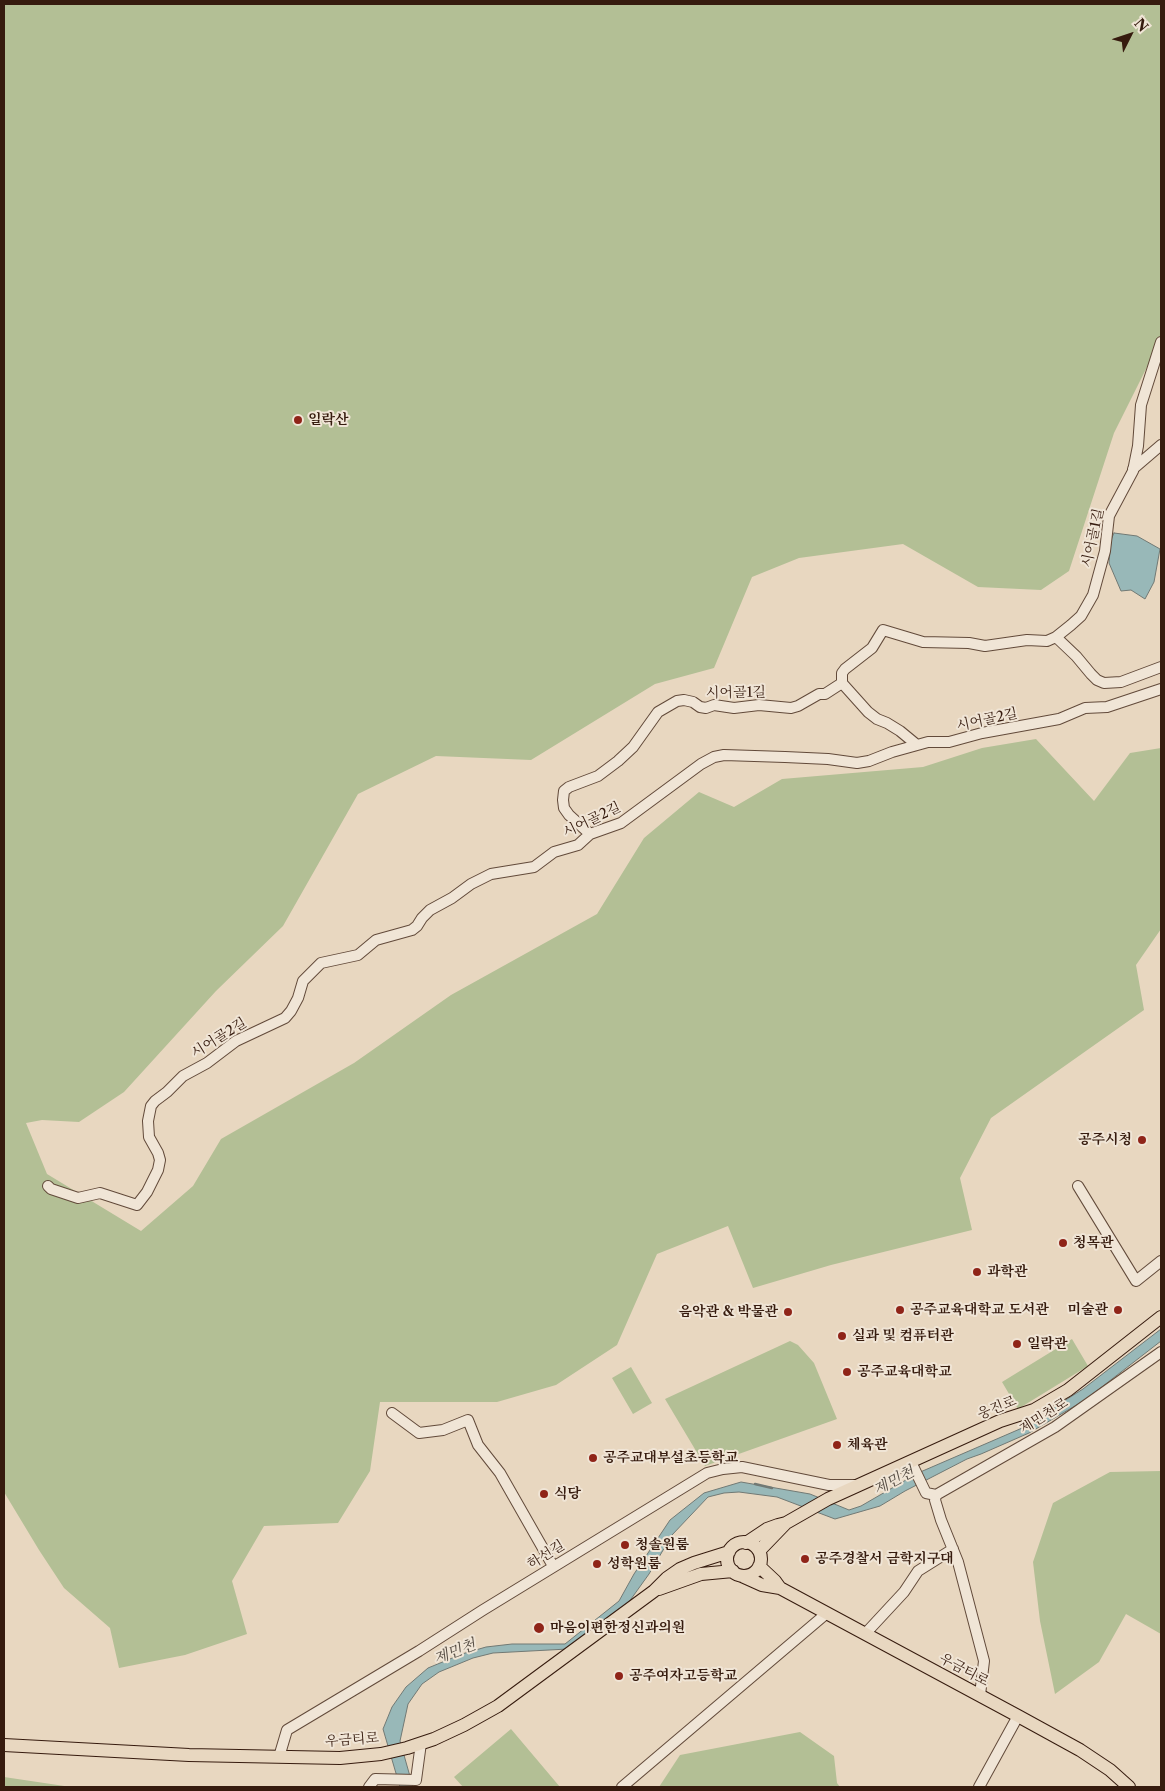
<!DOCTYPE html>
<meta charset="utf-8">
<style>
body{margin:0}
#map{position:relative;width:1165px;height:1791px;overflow:hidden;background:#e8d7c0;font-family:"Libre Caslon Text",serif}
canvas{display:block}
.frame{position:absolute;inset:0;border:5px solid #361b0e;pointer-events:none}
.north{position:absolute;left:1105px;top:10px;width:50px;height:50px;-webkit-text-stroke:4px #f0e5d6;paint-order:stroke;rotate:49deg;font-size:14px;font-weight:700;line-height:20px;text-align:center;color:#361b0e}
.north::after{content:'';display:block;margin:auto;width:18px;height:22px;background:#361b0e;clip-path:polygon(50% 0,100% 100%,50% 72%,0 100%)}
</style>
<div id="map">
<canvas width="1165" height="1791"></canvas>
<div class="frame"></div>
<div class="north">N</div>
</div>
<script>
const c = document.querySelector('canvas').getContext('2d');
c.lineJoin = 'round';
function fill(path, color) {
  c.fillStyle = color;
  c.fill(path, 'evenodd');
}
function shape(rows) {
  const path = new Path2D();
  for (const r of rows) {
    if (r.length === 3) {
      path.moveTo(r[0] + r[2], r[1]);
      path.arc(r[0], r[1], r[2], 0, 2 * Math.PI);
      continue;
    }
    path.moveTo(r[0], r[1]);
    for (let i = 2; i < r.length; i += 2) path.lineTo(r[i], r[i + 1]);
  }
  return path;
}
function stroke(path, color, width, dash) {
  c.strokeStyle = color;
  c.lineWidth = width;
  c.lineCap = dash ? 'butt' : 'round';
  c.setLineDash(dash || []);
  c.stroke(path);
}
function drawText(font, color, halo, rows, align = 'center') {
  c.font = font + ' "Libre Caslon Text","Noto Serif KR",serif';
  c.lineWidth = 4;
  c.setLineDash([]);
  c.textBaseline = 'middle';
  c.strokeStyle = halo;
  c.fillStyle = color;
  for (const [text, x, y, turn = 0] of rows) {
    c.save();
    c.translate(x, y);
    c.rotate((+turn || 0) * Math.PI / 180);
    c.textAlign = isNaN(turn) ? turn : align;
    if (halo) c.strokeText(text, 0, 0);
    c.fillText(text, 0, 0);
    c.restore();
  }
}
const green = shape([
 [4,4,1161,4,1161,339,1114,433,1069,571,1041,590,978,587,903,544,799,558,752,577,714,668,655,684,531,760,436,756,358,794,283,926,216,991,124,1092,79,1122,42,1120,26,1123,47,1174,141,1231,193,1186,221,1139,354,1063,451,995,597,914,644,838,699,792,734,807,782,779,923,767,982,748,1036,739,1094,801,1130,753,1161,748,1161,929,1136,965,1144,1010,991,1118,960,1178,972,1230,831,1265,753,1288,728,1226,657,1254,617,1345,556,1385,497,1402,380,1402,370,1471,338,1523,264,1526,232,1581,247,1634,185,1655,119,1668,110,1628,64,1588,39,1550,4,1492],
 [1072,1339,1088,1366,1018,1409,1002,1382],
 [790,1341,798,1345,814,1363,837,1419,705,1466,665,1399],
 [631,1367,652,1403,633,1414,612,1378],
 [1161,1471,1161,1634,1126,1614,1099,1662,1055,1694,1040,1621,1033,1562,1053,1503,1110,1472],
 [511,1729,560,1787,463,1787,454,1777],
 [800,1732,834,1756,837,1783,840,1787,659,1787,680,1755],
 [4,1777,71,1787,4,1787]
]);
const water = shape([
 [1114,533,1137,536,1160,549,1154,582,1145,599,1131,590,1121,591,1109,563,1111,540,1114,533],
 [1161,1329,1161,1341,1085,1400,1029,1433,981,1454,967,1459,905,1491,880,1506,835,1519,777,1497,739,1492,724,1493,708,1497,672,1535,649,1574,626,1606,568,1649,493,1653,473,1658,439,1672,422,1684,408,1704,400,1741,413,1787,400,1787,383,1729,392,1707,406,1687,428,1668,462,1654,486,1647,512,1644,565,1644,619,1601,634,1574,670,1520,704,1493,741,1482,810,1494,849,1510,861,1506,918,1473,1043,1419,1056,1406,1083,1389,1161,1329]
]);
const stream = shape([
 [755,1484,772,1488]
]);
const minor = shape([
 [1133,469,1161,445],
 [1056,637,1076,656,1091,674,1097,680,1104,683,1121,682,1161,667],
 [842,683,868,712,877,719,887,723,900,731,917,745],
 [590,834,569,815,564,808,563,800,564,791,569,787,598,776,618,761,633,747,658,712,677,701,684,700,693,702,700,707,706,708,714,705,734,708,759,705,791,708,798,706,819,694,825,694,842,683,842,673,845,669,872,648,883,630,923,642,969,643,985,646,1027,640,1047,641,1056,637,1071,625,1081,616,1093,595,1105,551,1109,516,1133,471,1138,446,1141,405,1161,342],
 [48,1186,51,1189,78,1198,100,1193,137,1205,147,1192,158,1170,160,1160,158,1153,149,1137,148,1121,151,1106,155,1101,167,1092,183,1076,207,1063,236,1041,285,1018,291,1011,298,998,303,981,321,963,358,955,376,940,412,930,417,926,422,918,430,910,452,898,471,884,491,874,534,867,554,852,578,845,590,834,621,823,701,764,714,757,724,755,785,757,828,759,857,763,869,761,892,752,928,742,949,742,982,733,1059,719,1085,708,1107,707,1161,689],
 [1078,1186,1136,1281,1161,1261],
 [392,1413,419,1433,443,1430,468,1420,478,1445,500,1473,553,1566],
 [911,1462,926,1493,936,1495,935,1500,941,1520,958,1562,984,1661,980,1695],
 [936,1495,1055,1427,1161,1352],
 [865,1634,904,1592,918,1571,953,1549],
 [279,1757,287,1730,419,1651,483,1610,707,1473,723,1469,742,1467,829,1485,855,1485],
 [369,1787,375,1779,416,1780,421,1743],
 [622,1787,827,1613],
 [979,1787,1018,1716]
]);
const major = shape([
 [744,1559,17],
 [746,1543,767,1529,778,1525,786,1523],
 [759,1551,786,1523,828,1499,1000,1421,1034,1410,1068,1390,1161,1317],
 [759,1566,775,1581,780,1588],
 [742,1576,762,1585,780,1588,1018,1716,1080,1750,1110,1770,1129,1787],
 [659,1589,701,1574,733,1571],
 [4,1745,189,1755,340,1758,381,1754,407,1748,434,1739,464,1725,498,1706,654,1591,667,1578,680,1569,694,1563,729,1552]
]);
const markers = [
 [298,420,5,"#8f2418"],
 [1142,1140,5,"#8f2418"],
 [1063,1243,5,"#8f2418"],
 [977,1272,5,"#8f2418"],
 [900,1310,5,"#8f2418"],
 [1118,1310,5,"#8f2418"],
 [788,1312,5,"#8f2418"],
 [842,1336,5,"#8f2418"],
 [1017,1344,5,"#8f2418"],
 [847,1372,5,"#8f2418"],
 [837,1445,5,"#8f2418"],
 [593,1458,5,"#8f2418"],
 [544,1494,5,"#8f2418"],
 [625,1545,5,"#8f2418"],
 [805,1559,5,"#8f2418"],
 [597,1564,5,"#8f2418"],
 [539,1628,6,"#8f2418"],
 [619,1676,5,"#8f2418"]
];
const poiNames = [
 ["일락산",308,420],
 ["공주시청",1132,1140,"right"],
 ["청목관",1073,1243],
 ["과학관",987,1272],
 ["공주교육대학교 도서관",910,1310],
 ["미술관",1108,1310,"right"],
 ["음악관 & 박물관",778,1312,"right"],
 ["실과 및 컴퓨터관",852,1336],
 ["일락관",1027,1344],
 ["공주교육대학교",857,1372],
 ["체육관",847,1445],
 ["공주교대부설초등학교",603,1458],
 ["식당",554,1494],
 ["청솔원룸",635,1545],
 ["공주경찰서 금학지구대",815,1559],
 ["성학원룸",607,1564],
 ["마음이편한정신과의원",550,1628],
 ["공주여자고등학교",629,1676]
];
const streetNames = [
 ["시어골1길",1093,538,-78],
 ["시어골1길",736,693,-1],
 ["시어골2길",987,720,-12],
 ["시어골2길",592,820,-26],
 ["시어골2길",219,1038,-32],
 ["웅진로",997,1408,-22],
 ["제민천로",1044,1416,-32],
 ["하선길",546,1555,-32],
 ["우금티로",964,1670,28],
 ["우금티로",352,1740,-4]
];
const waterNames = [
 ["제민천",894,1481,-28],
 ["제민천",455,1652,-21]
];
fill(green, '#b3bf95');
fill(water, '#98b8b8');
stroke(water, '#717974', 1);
stroke(stream, '#717974', 2.5);
stroke(minor, '#624a3a', 12);
stroke(major, '#361b0e', 14);
stroke(minor, '#f0e5d6', 10);
stroke(major, '#e8d7c0', 12);
for (const [x, y, r, color] of markers) {
  const dot = new Path2D();
  dot.arc(x, y, r, 0, 2 * Math.PI);
  c.fillStyle = color;
  c.fill(dot);
  stroke(dot, '#f0e5d6', 2);
}
drawText('bold 14px', '#361b0e', '#f0e5d6', poiNames, 'left');
drawText('14px', '#361b0e', '#f0e5d6', streetNames);
drawText('italic 15px', '#534a41', '#f0e5d6', waterNames);
</script>
